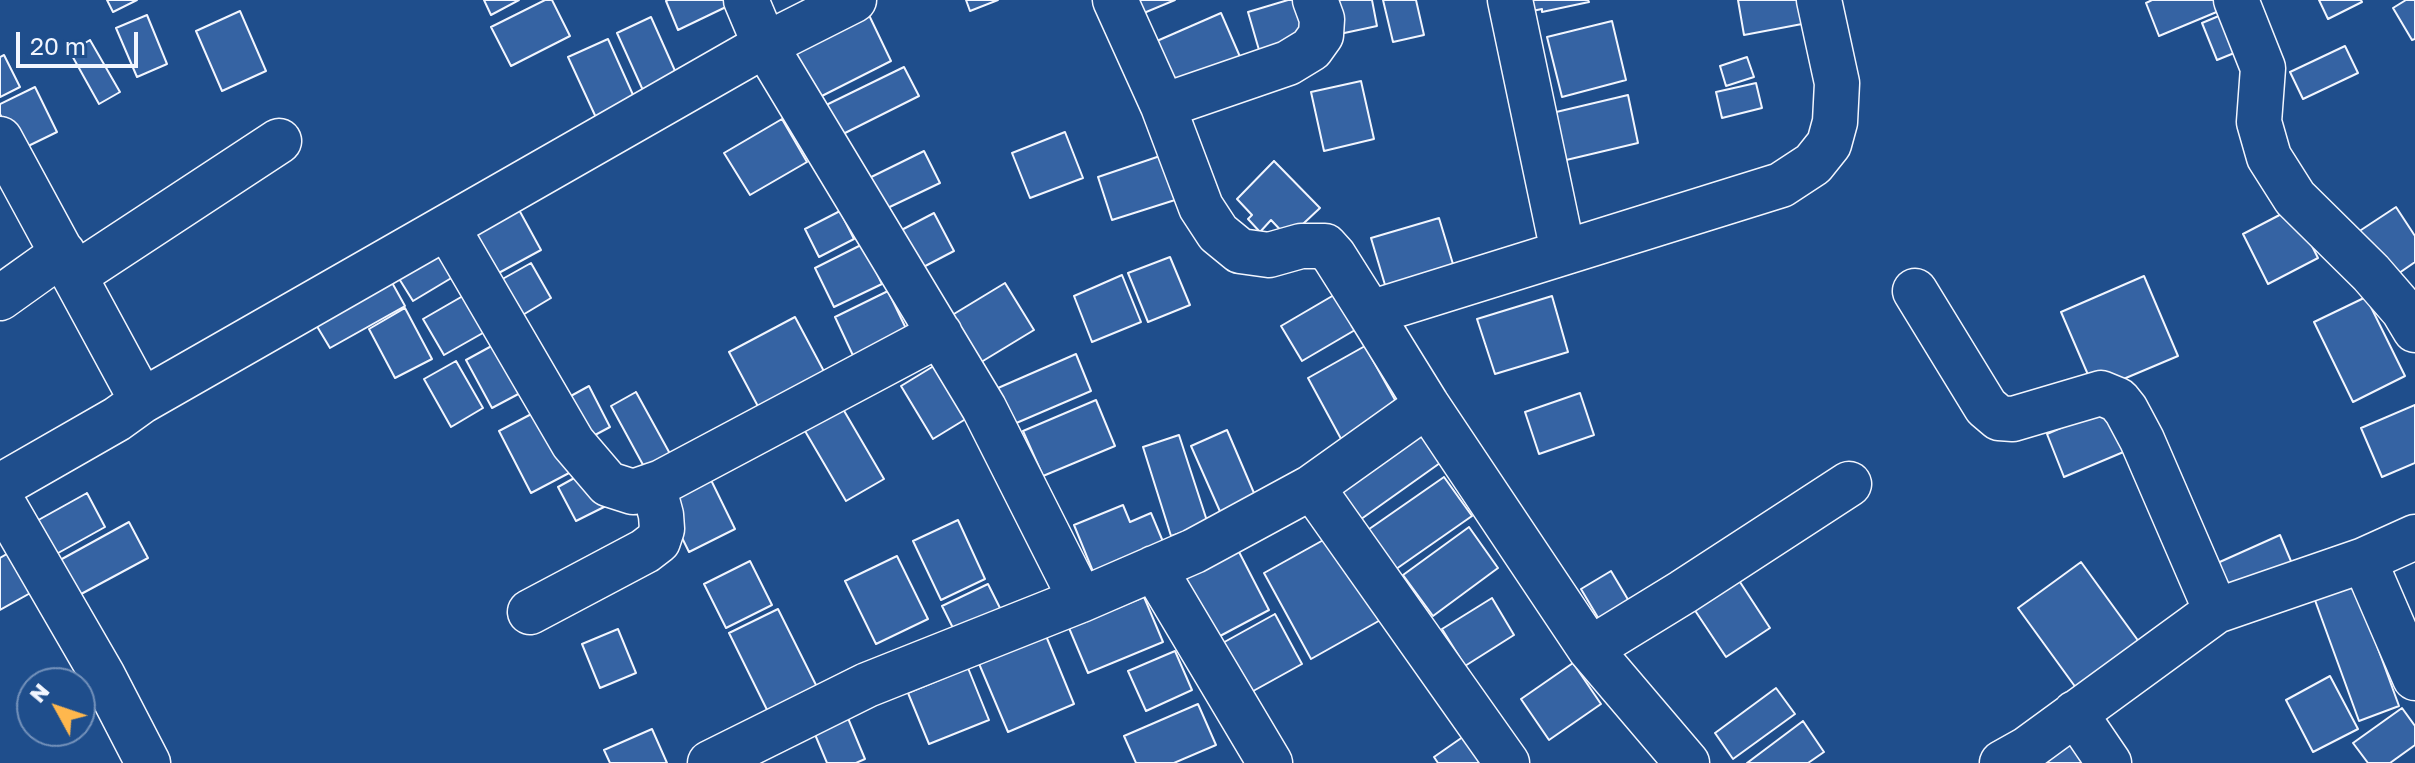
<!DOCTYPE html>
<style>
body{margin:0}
#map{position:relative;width:2415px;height:763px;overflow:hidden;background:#1f4e8c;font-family:"Golos Text",sans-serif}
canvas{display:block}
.north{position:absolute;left:16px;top:667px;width:80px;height:80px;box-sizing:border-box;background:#1f4e8c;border:2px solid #7391ba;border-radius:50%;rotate:310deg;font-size:22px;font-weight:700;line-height:32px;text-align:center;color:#f2f6ff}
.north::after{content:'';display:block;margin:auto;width:28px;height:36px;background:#ffb74d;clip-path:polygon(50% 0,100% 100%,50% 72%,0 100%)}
.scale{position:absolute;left:16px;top:32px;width:122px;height:36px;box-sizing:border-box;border:4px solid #f2f6ff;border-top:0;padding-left:10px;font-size:24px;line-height:28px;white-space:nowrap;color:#f2f6ff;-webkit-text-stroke:6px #1f4e8c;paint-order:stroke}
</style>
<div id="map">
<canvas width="2415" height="763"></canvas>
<div class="north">N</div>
<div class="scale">20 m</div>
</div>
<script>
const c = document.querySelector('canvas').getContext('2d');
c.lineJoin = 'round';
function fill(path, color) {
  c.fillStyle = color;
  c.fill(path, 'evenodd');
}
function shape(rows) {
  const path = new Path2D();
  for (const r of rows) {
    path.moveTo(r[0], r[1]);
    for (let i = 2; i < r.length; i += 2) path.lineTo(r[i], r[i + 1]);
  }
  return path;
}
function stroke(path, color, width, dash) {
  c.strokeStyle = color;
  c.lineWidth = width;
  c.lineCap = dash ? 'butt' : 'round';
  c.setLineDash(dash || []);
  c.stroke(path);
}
const building = shape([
 [107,0,137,0,113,12,107,0],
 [484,0,519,0,491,15,484,0],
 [545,0,552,0,570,36,511,66,491,27,545,0],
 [668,0,725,0,728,6,678,30,666,1,668,0],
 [966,0,998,0,970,11,966,0],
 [1133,0,1175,0,1139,15,1133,0],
 [1288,0,1308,0,1317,33,1259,50,1248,12,1288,0],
 [1328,0,1372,0,1377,26,1335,35,1328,0],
 [1383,0,1416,0,1424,35,1393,42,1383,0],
 [1514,0,1588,0,1589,2,1542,12,1542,9,1517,14,1514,0],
 [1738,0,1797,0,1802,24,1744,35,1738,0],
 [2152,0,2228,0,2231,6,2159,36,2146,3,2152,0],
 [2319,0,2361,0,2362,2,2328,19,2319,0],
 [2406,0,2415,0,2415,39,2412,40,2393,8,2406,0],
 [2233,10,2249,47,2217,60,2202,23,2233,10],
 [240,11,266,71,222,91,196,31,240,11],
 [868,13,891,61,808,103,783,54,868,13],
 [1221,13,1241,59,1169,90,1150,44,1221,13],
 [147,15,167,64,137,77,116,28,147,15],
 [651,17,680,82,646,97,617,33,651,17],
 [1612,21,1626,80,1562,97,1547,37,1612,21],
 [608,39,638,106,599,124,568,57,608,39],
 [90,40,120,92,99,104,70,52,90,40],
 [2345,46,2358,73,2303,99,2290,72,2345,46],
 [4,55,20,87,0,97,0,57,4,55],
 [1747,57,1754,77,1726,86,1720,66,1747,57],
 [904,67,919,96,833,139,818,109,904,67],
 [1361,81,1374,139,1324,151,1311,92,1361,81],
 [1756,83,1762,108,1722,118,1716,92,1756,83],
 [35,87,57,132,18,151,0,114,0,104,35,87],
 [1628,95,1638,143,1562,161,1552,113,1628,95],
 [782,119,807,162,750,195,724,153,782,119],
 [1065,132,1083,178,1030,198,1012,153,1065,132],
 [924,151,940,183,875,214,859,183,924,151],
 [1160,156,1175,200,1112,220,1098,177,1160,156],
 [1274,161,1320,208,1288,238,1271,220,1260,232,1248,219,1252,215,1237,199,1274,161],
 [2396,207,2415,236,2415,262,2389,280,2358,232,2396,207],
 [518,208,541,250,484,281,461,239,518,208],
 [2293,208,2318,258,2268,284,2243,234,2293,208],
 [840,211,854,239,819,257,805,229,840,211],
 [934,213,954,251,910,274,890,236,934,213],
 [1439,218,1456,274,1388,295,1371,238,1439,218],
 [443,238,463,271,413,301,393,269,443,238],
 [863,244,882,284,834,307,815,268,863,244],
 [1170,257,1190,305,1148,322,1128,273,1170,257],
 [531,263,551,298,511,322,490,286,531,263],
 [385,270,405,306,330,348,309,313,385,270],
 [1122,275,1141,322,1092,342,1074,296,1122,275],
 [2144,276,2178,356,2095,391,2061,312,2144,276],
 [1005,283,1034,330,973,367,944,320,1005,283],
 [475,289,497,325,444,355,423,319,475,289],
 [888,291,911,339,857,364,835,317,888,291],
 [1334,295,1355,330,1302,361,1281,326,1334,295],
 [1552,296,1568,352,1495,374,1477,319,1552,296],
 [2366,297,2405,376,2353,402,2314,322,2366,297],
 [405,308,432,359,395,378,369,329,405,308],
 [795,317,827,377,761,412,729,352,795,317],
 [497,343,524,391,492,408,466,360,497,343],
 [1365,346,1404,416,1346,448,1308,378,1365,346],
 [1076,354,1091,391,1014,424,998,388,1076,354],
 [456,361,483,408,451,427,424,379,456,361],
 [937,364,969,417,933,439,901,386,937,364],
 [589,386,610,427,580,443,558,403,589,386],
 [636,392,674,461,648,474,611,406,636,392],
 [1580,393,1594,435,1539,454,1525,412,1580,393],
 [1096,400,1115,446,1043,476,1023,431,1096,400],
 [2114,405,2133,448,2064,477,2047,434,2114,405],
 [2415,405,2415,463,2382,477,2361,428,2415,405],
 [843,409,884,479,846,501,805,431,843,409],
 [539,410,571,472,531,493,499,431,539,410],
 [1415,427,1440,463,1357,522,1332,486,1415,427],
 [1227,430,1257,500,1222,516,1191,446,1227,430],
 [1179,435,1208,524,1171,536,1143,447,1179,435],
 [587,471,606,506,576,521,558,487,587,471],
 [1444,477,1472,516,1389,574,1362,534,1444,477],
 [710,478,735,529,689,552,664,501,710,478],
 [87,493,105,527,51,557,33,523,87,493],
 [1123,505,1130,522,1151,513,1164,544,1094,574,1074,525,1123,505],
 [958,520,985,579,941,600,913,541,958,520],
 [129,522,148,558,70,600,51,565,129,522],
 [1469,527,1498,568,1433,616,1403,575,1469,527],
 [1336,533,1384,618,1311,659,1264,573,1336,533],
 [2280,535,2293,566,2226,595,2213,565,2280,535],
 [21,546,43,586,0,610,0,558,21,546],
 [1238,550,1269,610,1205,644,1174,583,1238,550],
 [897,556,928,619,876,644,845,581,897,556],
 [750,561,772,605,726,628,704,584,750,561],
 [2081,562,2142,646,2079,692,2018,608,2081,562],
 [1611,571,1633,608,1603,626,1581,589,1611,571],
 [2352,577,2399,706,2359,721,2312,592,2352,577],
 [1738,579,1770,628,1726,657,1694,609,1738,579],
 [988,584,1004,616,958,638,942,606,988,584],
 [1144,597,1163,642,1088,673,1069,628,1144,597],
 [1492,598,1514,635,1465,666,1442,629,1492,598],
 [778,609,824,701,775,726,729,633,778,609],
 [1275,614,1302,664,1246,695,1219,645,1275,614],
 [618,629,636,673,600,688,582,644,618,629],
 [1044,631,1074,704,1008,732,977,659,1044,631],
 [1175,651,1192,690,1146,711,1128,671,1175,651],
 [1573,663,1601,704,1549,740,1521,699,1573,663],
 [968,668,989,720,929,744,908,693,968,668],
 [2330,676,2358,729,2313,752,2286,700,2330,676],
 [1776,688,1795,714,1733,759,1715,733,1776,688],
 [1198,704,1216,745,1174,763,1136,763,1124,736,1198,704],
 [2402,708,2415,726,2415,745,2390,763,2368,763,2353,743,2402,708],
 [845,711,865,759,856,763,827,763,811,725,845,711],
 [1803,721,1824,752,1808,763,1747,763,1803,721],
 [652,729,667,763,610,763,604,750,652,729],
 [1467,734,1483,763,1438,763,1434,757,1467,734],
 [2074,739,2091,763,2042,763,2074,739]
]);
const minor = shape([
 [746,0,765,45,984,408,1081,600],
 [1115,0,1163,106,1201,207,1218,233,1240,251,1269,255,1301,246,1325,246,1334,256,1370,313],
 [1510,0,1563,252],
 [2236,0,2263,68,2259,122,2269,157,2295,198,2371,273,2403,310,2415,330],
 [1163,106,1288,63,1311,49,1321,35,1322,19,1315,0],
 [0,139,142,401,117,419,0,486],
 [447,227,573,443,608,484,633,492,662,482,940,334],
 [75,275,279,141],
 [1915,291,1986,407,1999,418,2013,419,2101,393,2118,400,2126,410,2142,440,2216,611],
 [0,298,63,253],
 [142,401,765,45,854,0],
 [1312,487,1507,763],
 [0,498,103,676,148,763],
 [2364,560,2415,678],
 [1154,568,1270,763],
 [530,612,645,551,658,541,662,529,661,515,653,485],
 [1590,649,1683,592,1849,484],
 [2075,713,2109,763],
 [710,763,867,685,1081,600,1194,551,1312,487,1427,405],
 [1687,763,1590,649,1427,405,1370,313,1781,185,1813,164,1829,144,1835,122,1837,83,1819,0],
 [2002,763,2027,749,2216,611,2364,560,2415,537]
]);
fill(building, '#3563a3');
stroke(building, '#f2f6ff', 2);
stroke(minor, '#f2f6ff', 47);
stroke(minor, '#1f4e8c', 44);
</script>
